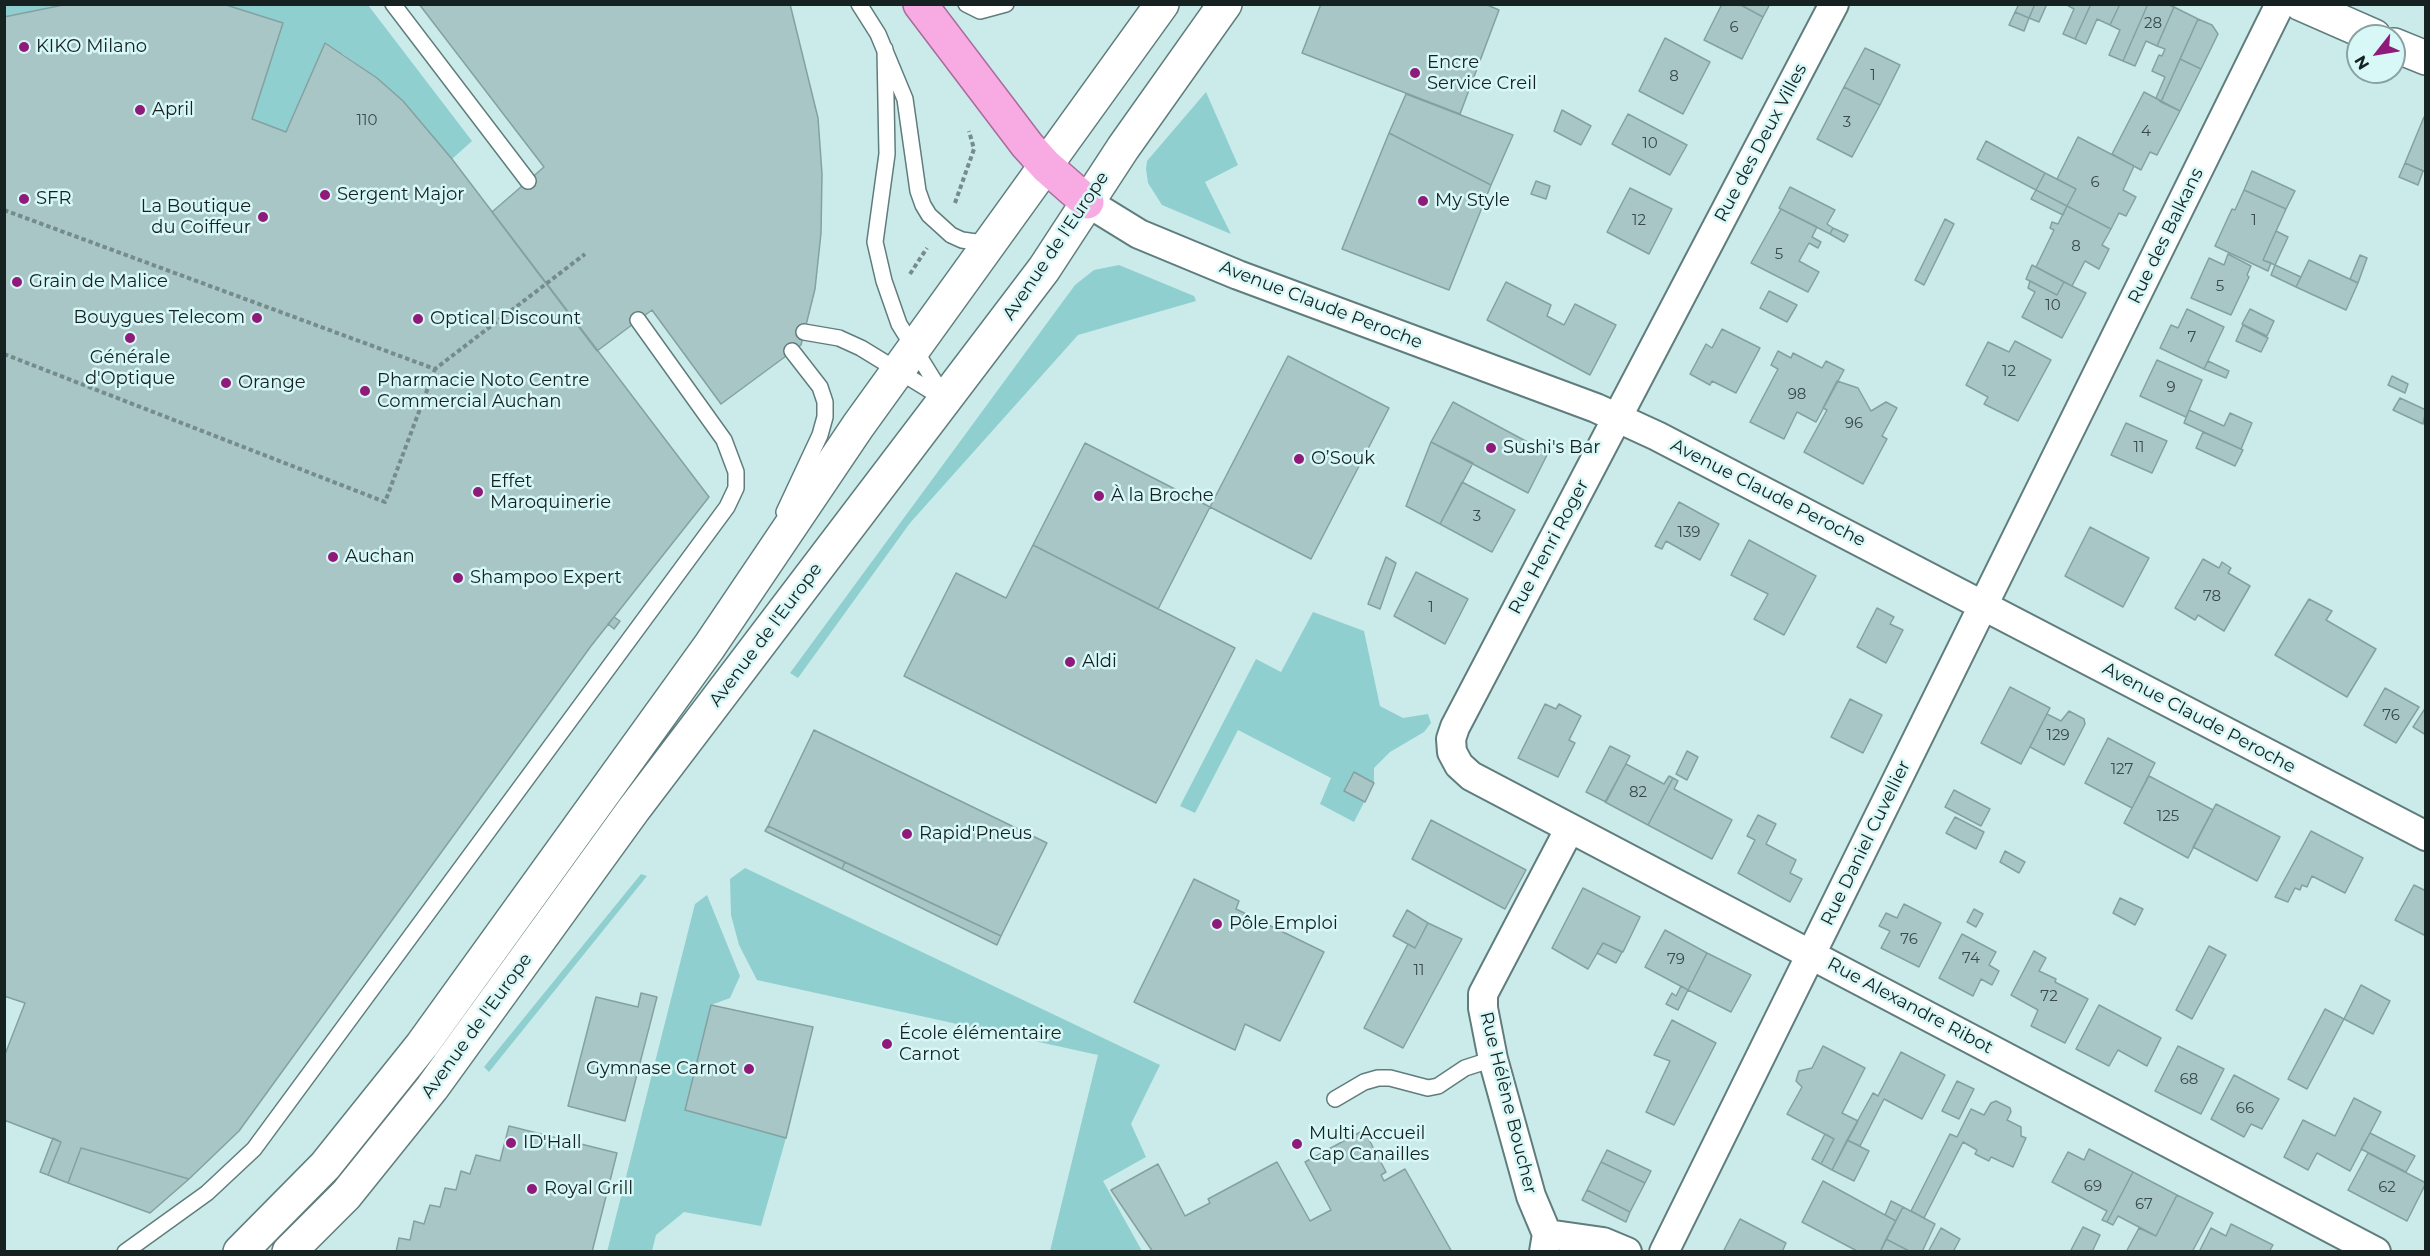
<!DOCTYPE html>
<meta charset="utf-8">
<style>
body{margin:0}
#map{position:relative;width:2430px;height:1256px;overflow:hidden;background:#cbebea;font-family:Montserrat,sans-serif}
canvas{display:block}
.frame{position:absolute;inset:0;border:6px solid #162121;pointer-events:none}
.north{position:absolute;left:2346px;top:24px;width:60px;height:60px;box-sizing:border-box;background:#d8f8f8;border:2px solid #8aa2a2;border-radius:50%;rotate:239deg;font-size:16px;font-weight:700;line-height:24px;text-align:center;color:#162121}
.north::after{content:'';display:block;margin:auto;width:21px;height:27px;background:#901a7a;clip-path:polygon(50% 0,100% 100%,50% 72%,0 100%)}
</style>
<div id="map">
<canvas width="2430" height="1256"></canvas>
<div class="frame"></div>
<div class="north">N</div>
</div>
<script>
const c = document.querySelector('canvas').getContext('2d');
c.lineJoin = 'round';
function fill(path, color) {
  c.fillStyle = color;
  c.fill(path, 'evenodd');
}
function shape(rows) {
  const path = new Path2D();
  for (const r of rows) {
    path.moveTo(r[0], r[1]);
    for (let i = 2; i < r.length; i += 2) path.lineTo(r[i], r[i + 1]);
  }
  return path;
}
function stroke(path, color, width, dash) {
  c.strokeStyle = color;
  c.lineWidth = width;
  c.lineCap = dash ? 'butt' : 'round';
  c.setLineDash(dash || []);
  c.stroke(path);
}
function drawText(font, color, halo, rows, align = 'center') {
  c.font = font + ' Montserrat,sans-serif';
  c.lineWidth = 5;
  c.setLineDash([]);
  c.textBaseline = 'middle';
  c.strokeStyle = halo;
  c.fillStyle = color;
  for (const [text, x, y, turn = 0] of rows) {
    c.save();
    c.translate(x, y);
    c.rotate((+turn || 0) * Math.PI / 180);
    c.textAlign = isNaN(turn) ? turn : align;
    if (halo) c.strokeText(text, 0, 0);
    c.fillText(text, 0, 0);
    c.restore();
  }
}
const green = shape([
 [5,5,68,5,5,17],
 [222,5,368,5,472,141,452,159,403,101,377,78,343,54,323,49,286,132,252,119,283,23],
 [1206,92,1238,165,1205,182,1231,234,1162,205,1148,183,1146,169,1147,161],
 [1119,265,1194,296,1196,301,1078,335,910,523,798,678,790,673,1075,285,1094,270],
 [1313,612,1364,631,1380,706,1403,718,1428,714,1431,723,1424,732,1390,752,1374,768,1374,783,1354,822,1320,804,1331,778,1238,730,1195,813,1180,806,1256,659,1281,672],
 [745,868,1160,1065,1131,1124,1146,1157,1103,1181,1142,1251,1050,1251,1098,1055,757,980,739,945,731,915,730,879],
 [641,874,647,876,489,1072,484,1067],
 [707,895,740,976,730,998,711,1005,685,1110,786,1138,761,1226,684,1212,656,1235,652,1251,607,1252,695,904]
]);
const building = shape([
 [68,4,223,4,283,23,252,119,286,132,325,43,377,78,403,101,452,159,709,497,591,646,239,1131,189,1179,81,1148,68,1183,48,1175,61,1142,4,1120,4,1057,25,1003,4,996,4,17,68,4],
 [419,4,790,4,818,118,822,174,821,233,815,289,801,345,721,404,652,310,597,351,492,212,544,167,419,4],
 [1321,4,1485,4,1499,10,1460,114,1302,53,1321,4],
 [1722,4,1739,4,1763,17,1742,59,1704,40,1722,4],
 [1739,4,1770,4,1763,17,1739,4],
 [2019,4,2035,4,2029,18,2015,12,2019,4],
 [2035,4,2047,4,2039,22,2029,18,2035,4],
 [2065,4,2091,4,2075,39,2063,34,2074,9,2065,4],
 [2091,4,2120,4,2110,25,2097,19,2086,44,2075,39,2091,4],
 [2120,4,2148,4,2123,61,2109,55,2120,30,2110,25,2120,4],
 [2148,4,2167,4,2174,7,2157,46,2146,41,2135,66,2123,61,2148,4],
 [2174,7,2198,19,2161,102,2156,98,2165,77,2152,71,2159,55,2162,56,2165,49,2157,46,2174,7],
 [2015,12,2029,18,2024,31,2009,25,2015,12],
 [2198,19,2212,25,2218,34,2201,69,2180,59,2198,19],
 [1665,38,1710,62,1683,114,1639,91,1665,38],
 [1865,48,1900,65,1880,105,1844,87,1865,48],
 [2180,59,2201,69,2180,111,2161,102,2180,59],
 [1844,87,1880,105,1852,157,1817,139,1844,87],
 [2144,92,2180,111,2157,155,2150,152,2141,170,2112,154,2144,92],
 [1406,94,1513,135,1491,185,1389,133,1406,94],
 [1562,110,1591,126,1581,145,1554,131,1562,110],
 [1628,114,1687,145,1670,175,1612,144,1628,114],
 [2424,117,2426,118,2426,172,2405,163,2424,117],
 [1389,133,1491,185,1449,290,1342,249,1389,133],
 [2078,137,2134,166,2123,190,2136,197,2126,216,2119,213,2111,229,2067,206,2076,189,2057,179,2078,137],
 [1986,141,2045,173,2036,190,1977,159,1986,141],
 [2405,163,2423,171,2418,185,2399,177,2405,163],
 [2252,171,2295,191,2286,209,2244,190,2252,171],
 [2045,173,2076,189,2067,206,2036,190,2045,173],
 [1536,181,1550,186,1546,199,1531,194,1536,181],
 [1790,187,1835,210,1827,224,1833,228,1830,234,1779,208,1790,187],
 [1630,188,1672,209,1649,254,1607,232,1630,188],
 [2036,190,2067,206,2063,215,2031,199,2036,190],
 [2244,190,2286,209,2263,260,2271,263,2268,271,2215,246,2232,209,2235,210,2244,190],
 [2067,206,2111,229,2102,245,2109,249,2099,269,2085,261,2072,286,2036,267,2054,230,2050,228,2052,222,2058,224,2067,206],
 [1781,209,1817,227,1812,237,1821,242,1818,248,1809,243,1799,261,1819,272,1808,292,1751,263,1781,209],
 [1945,219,1954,224,1924,285,1915,280,1945,219],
 [1833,228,1848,235,1844,242,1830,234,1833,228],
 [2276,231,2288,237,2275,265,2263,260,2276,231],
 [2228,254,2251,266,2247,275,2249,277,2231,315,2191,298,2209,258,2224,265,2228,254],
 [2360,255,2367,258,2358,283,2350,279,2360,255],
 [2309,260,2358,283,2346,310,2296,287,2309,260],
 [2032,265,2064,282,2057,295,2026,279,2032,265],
 [2275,265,2301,277,2296,287,2271,275,2275,265],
 [2030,281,2057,295,2064,282,2086,293,2062,338,2022,317,2035,292,2028,288,2030,281],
 [1506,282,1551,305,1547,316,1564,325,1575,304,1616,325,1590,375,1487,320,1506,282],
 [1769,291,1797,305,1787,322,1760,308,1769,291],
 [2187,309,2224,327,2204,369,2160,348,2171,325,2178,328,2187,309],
 [2250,309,2274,321,2267,336,2242,324,2250,309],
 [2243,325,2268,338,2261,352,2236,341,2243,325],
 [1722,329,1760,348,1736,393,1712,381,1710,385,1690,374,1706,344,1712,348,1722,329],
 [2015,341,2051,360,2018,421,1984,404,1988,397,1966,385,1988,342,2009,352,2015,341],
 [1778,351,1791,358,1793,353,1822,368,1826,361,1844,370,1816,422,1797,412,1784,439,1750,422,1778,369,1771,365,1778,351],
 [1288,356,1389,408,1311,559,1210,507,1288,356],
 [2157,360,2202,380,2186,417,2140,396,2157,360],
 [2208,361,2229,371,2226,378,2204,369,2208,361],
 [2392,376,2408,384,2405,393,2388,385,2392,376],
 [1837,381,1858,388,1871,411,1886,402,1897,408,1882,436,1887,439,1863,484,1804,452,1827,410,1823,408,1837,381],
 [2400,398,2426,410,2423,424,2393,410,2400,398],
 [1453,402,1548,453,1528,493,1431,442,1453,402],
 [2189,410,2224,426,2230,413,2252,423,2241,449,2184,423,2189,410],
 [2126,423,2167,441,2152,473,2111,455,2126,423],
 [2203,432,2243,450,2235,466,2196,448,2203,432],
 [1431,442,1473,463,1440,524,1406,506,1431,442],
 [1085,443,1210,507,1158,609,1033,545,1085,443],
 [1462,482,1515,510,1492,552,1440,524,1462,482],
 [1679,502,1719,524,1700,560,1666,541,1662,549,1655,546,1679,502],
 [2090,527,2149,558,2123,607,2065,576,2090,527],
 [1749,540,1816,576,1784,635,1754,619,1768,594,1731,575,1749,540],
 [1033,545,1235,648,1156,803,904,676,956,573,1006,598,1033,545],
 [1386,557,1396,563,1380,609,1368,604,1386,557],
 [2203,559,2219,568,2222,562,2231,568,2228,573,2250,586,2224,631,2198,615,2195,620,2175,608,2203,559],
 [1416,572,1468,599,1445,644,1394,616,1416,572],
 [2309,599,2332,611,2326,620,2376,649,2347,697,2275,655,2309,599],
 [1877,608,1894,617,1890,624,1903,630,1886,663,1857,647,1877,608],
 [614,617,620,621,614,629,608,624,614,617],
 [2010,687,2050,708,2021,764,1981,743,2010,687],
 [2385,688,2419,707,2396,743,2364,725,2385,688],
 [1850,699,1882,715,1863,753,1831,737,1850,699],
 [1545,704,1556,709,1559,704,1581,716,1569,740,1575,743,1558,777,1518,758,1545,704],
 [2426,707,2426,735,2413,727,2426,707],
 [2069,711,2084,719,2085,724,2064,765,2030,747,2047,714,2061,721,2069,711],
 [814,730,1047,843,1001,936,768,826,814,730],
 [2108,738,2155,763,2132,808,2085,783,2108,738],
 [1610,746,1630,756,1606,802,1586,792,1610,746],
 [1687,751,1698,757,1687,780,1676,774,1687,751],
 [1626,764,1664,784,1669,776,1673,778,1648,825,1605,802,1626,764],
 [1354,772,1374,783,1365,802,1344,791,1354,772],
 [2149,776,2213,810,2188,858,2124,823,2149,776],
 [1673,778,1678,781,1674,789,1732,820,1712,859,1648,825,1673,778],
 [1954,790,1990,809,1981,826,1945,807,1954,790],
 [2216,804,2280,837,2257,881,2193,847,2216,804],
 [1758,815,1776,824,1766,844,1796,860,1790,873,1802,879,1790,902,1738,873,1755,840,1747,836,1758,815],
 [1955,817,1984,832,1976,849,1946,833,1955,817],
 [1431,820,1526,870,1505,909,1412,859,1431,820],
 [768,826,845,862,842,869,765,831,768,826],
 [2311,831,2363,858,2345,893,2312,876,2307,887,2302,885,2300,890,2295,888,2288,902,2275,897,2311,831],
 [2005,851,2025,862,2019,873,2000,862,2005,851],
 [845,862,1001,936,997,945,842,869,845,862],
 [1194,879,1239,901,1236,909,1324,952,1280,1041,1245,1024,1235,1050,1134,1002,1194,879],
 [2414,885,2426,891,2426,936,2395,920,2414,885],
 [1583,888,1640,917,1623,952,1603,943,1588,969,1552,948,1583,888],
 [2120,898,2143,909,2135,925,2113,913,2120,898],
 [1904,904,1941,923,1919,967,1881,948,1890,931,1879,926,1886,913,1897,918,1904,904],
 [1974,909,1983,914,1976,927,1967,922,1974,909],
 [1407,910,1428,923,1415,948,1393,936,1407,910],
 [1428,923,1462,939,1403,1048,1364,1028,1408,944,1415,948,1428,923],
 [1665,930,1707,953,1688,990,1645,967,1665,930],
 [1962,934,1996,952,1989,965,1999,971,1992,985,1981,979,1973,996,1939,978,1962,934],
 [1603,943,1622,952,1616,963,1597,953,1603,943],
 [2209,946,2226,955,2192,1019,2176,1010,2209,946],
 [2034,951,2046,958,2039,971,2056,979,2055,982,2088,999,2065,1043,2031,1026,2038,1010,2011,995,2034,951],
 [1707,953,1751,975,1731,1012,1688,990,1707,953],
 [2361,985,2390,1001,2373,1034,2344,1019,2361,985],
 [1681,986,1688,990,1678,1010,1666,1004,1672,993,1676,996,1681,986],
 [641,993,657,997,625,1121,568,1106,596,997,638,1007,641,993],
 [711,1005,813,1027,786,1138,685,1110,711,1005],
 [2099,1005,2161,1038,2147,1066,2118,1050,2109,1066,2076,1049,2099,1005],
 [2325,1009,2344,1019,2307,1089,2288,1079,2325,1009],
 [1672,1020,1716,1043,1674,1125,1646,1112,1670,1061,1654,1055,1672,1020],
 [1823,1046,1865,1068,1842,1113,1858,1121,1832,1170,1821,1164,1834,1139,1787,1114,1802,1087,1796,1081,1799,1071,1812,1068,1823,1046],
 [2178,1046,2224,1069,2201,1114,2155,1091,2178,1046],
 [1901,1052,1945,1075,1922,1119,1884,1099,1860,1146,1847,1140,1873,1093,1878,1096,1901,1052],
 [2234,1075,2279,1099,2262,1129,2251,1124,2244,1137,2211,1119,2234,1075],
 [1957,1081,1974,1089,1959,1119,1942,1111,1957,1081],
 [2354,1098,2381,1112,2350,1171,2317,1153,2308,1170,2284,1157,2303,1120,2335,1136,2354,1098],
 [1996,1101,2010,1108,2011,1112,2007,1120,2021,1127,2021,1136,2026,1138,2013,1167,1991,1157,1989,1161,1975,1154,1977,1150,1963,1142,1924,1218,1911,1211,1950,1134,1957,1137,1971,1109,1984,1115,1991,1103,1996,1101],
 [509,1126,617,1153,592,1252,396,1252,399,1238,410,1240,414,1221,424,1224,430,1205,440,1207,445,1188,456,1190,461,1171,470,1174,476,1155,500,1161,509,1126],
 [1364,1130,1386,1172,1381,1175,1384,1181,1405,1169,1452,1252,1153,1252,1111,1190,1158,1164,1185,1216,1210,1203,1208,1199,1277,1162,1310,1221,1331,1210,1305,1162,1364,1130],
 [2370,1133,2415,1156,2406,1172,2361,1149,2370,1133],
 [1825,1134,1834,1139,1821,1164,1812,1159,1825,1134],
 [53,1138,61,1142,48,1175,40,1172,53,1138],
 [1847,1140,1869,1151,1854,1181,1832,1170,1847,1140],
 [81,1148,189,1179,150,1213,68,1183,81,1148],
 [2089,1149,2133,1172,2107,1222,2102,1220,2107,1211,2052,1182,2068,1152,2084,1160,2089,1149],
 [1607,1150,1651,1171,1645,1183,1601,1162,1607,1150],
 [2368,1153,2426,1183,2407,1221,2348,1190,2368,1153],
 [1601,1162,1645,1183,1630,1212,1587,1190,1601,1162],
 [2133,1172,2177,1195,2156,1236,2118,1216,2113,1225,2107,1222,2133,1172],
 [1823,1181,1896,1221,1880,1252,1859,1252,1802,1222,1823,1181],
 [1587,1190,1630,1212,1626,1222,1582,1200,1587,1190],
 [2177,1195,2213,1213,2192,1252,2126,1252,2139,1228,2156,1236,2177,1195],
 [1891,1201,1903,1207,1896,1221,1885,1215,1891,1201],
 [1903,1207,1935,1224,1922,1252,1911,1252,1886,1239,1903,1207],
 [1740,1219,1786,1243,1782,1252,1723,1252,1740,1219],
 [2231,1224,2273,1245,2269,1252,2199,1252,2211,1228,2226,1236,2231,1224],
 [2083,1227,2100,1235,2092,1252,2070,1252,2083,1227],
 [1941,1228,1960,1239,1953,1252,1928,1252,1941,1228],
 [1886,1239,1911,1252,1880,1252,1886,1239]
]);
const path = shape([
 [955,203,974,149,969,131],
 [4,210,435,369,585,254],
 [910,274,927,248],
 [4,354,385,502,435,369]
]);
const service = shape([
 [393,4,528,181],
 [859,4,878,34,905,99,918,191,923,205,929,215,951,235,962,240,990,244],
 [966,4,980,11,1006,4],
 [885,49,887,154,875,242,884,281,899,324,946,400],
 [804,332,839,338,861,348,941,397],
 [784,512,820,435,825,417,825,402,820,387,792,351],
 [1335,1099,1364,1082,1378,1078,1390,1078,1428,1088,1438,1086,1465,1068,1493,1059],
 [125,1252,207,1193,254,1149,727,507,736,488,736,472,724,440,638,320]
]);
const minor = shape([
 [1834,4,1455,727,1451,739,1452,752,1459,765,1471,776,2376,1252],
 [1087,202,1139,234,1238,275,1596,408,1657,436,2426,836],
 [1547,1234,1603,1242,1627,1252],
 [1544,1252,1547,1234,1531,1196,1493,1059,1483,1008,1483,994,1570,828],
 [1664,1252,2280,4]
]);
const tertiary = shape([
 [2301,4,2374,36],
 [2394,45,2426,58],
 [240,1252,325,1166,422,1045,709,647,858,426,1162,4],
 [289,1252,346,1195,432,1088,634,809,1044,269,1123,148,1225,4]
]);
const trunk = shape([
 [920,4,1027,145,1046,166,1087,202]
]);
const markers = [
 [24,47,6,"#901a7a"],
 [1415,73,6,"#901a7a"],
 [140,110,6,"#901a7a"],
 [325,195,6,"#901a7a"],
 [24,199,6,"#901a7a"],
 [1423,201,6,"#901a7a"],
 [263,217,6,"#901a7a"],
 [17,282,6,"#901a7a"],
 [257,318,6,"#901a7a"],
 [418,319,6,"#901a7a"],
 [130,338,6,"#901a7a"],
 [226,383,6,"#901a7a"],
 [365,391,6,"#901a7a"],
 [1491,448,6,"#901a7a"],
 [1299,459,6,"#901a7a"],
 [478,492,6,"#901a7a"],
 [1099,496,6,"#901a7a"],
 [333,557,6,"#901a7a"],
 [458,578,6,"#901a7a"],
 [1070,662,6,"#901a7a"],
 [907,834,6,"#901a7a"],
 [1217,924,6,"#901a7a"],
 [887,1044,6,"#901a7a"],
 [749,1069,6,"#901a7a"],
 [511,1143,6,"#901a7a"],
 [1297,1144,6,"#901a7a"],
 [532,1189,6,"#901a7a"]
];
const numberNames = [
 ["28",2153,24],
 ["6",1734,28],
 ["1",1873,76],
 ["8",1674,77],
 ["110",367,121],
 ["3",1847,123],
 ["4",2146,132],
 ["10",1650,144],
 ["6",2095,183],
 ["12",1639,221],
 ["1",2254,221],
 ["8",2076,247],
 ["5",1779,255],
 ["5",2220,287],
 ["10",2053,306],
 ["7",2192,338],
 ["12",2009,372],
 ["9",2171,388],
 ["98",1797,395],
 ["96",1854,424],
 ["11",2139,448],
 ["3",1477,517],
 ["139",1689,533],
 ["78",2212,597],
 ["1",1431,608],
 ["76",2391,716],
 ["129",2058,736],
 ["127",2122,770],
 ["82",1638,793],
 ["125",2168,817],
 ["76",1909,940],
 ["74",1971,959],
 ["79",1676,960],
 ["11",1419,971],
 ["72",2049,997],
 ["68",2189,1080],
 ["66",2245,1109],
 ["69",2093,1187],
 ["62",2387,1188],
 ["67",2144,1205]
];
const poiNames = [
 ["KIKO Milano",36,47],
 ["Encre",1427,63],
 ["Service Creil",1427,84],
 ["April",152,110],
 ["Sergent Major",337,195],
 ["SFR",36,199],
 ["My Style",1435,201],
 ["La Boutique",251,207,"right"],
 ["du Coiffeur",251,228,"right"],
 ["Grain de Malice",29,282],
 ["Bouygues Telecom",245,318,"right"],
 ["Optical Discount",430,319],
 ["Générale",130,358,"center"],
 ["d'Optique",130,379,"center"],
 ["Pharmacie Noto Centre",377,381],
 ["Commercial Auchan",377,402],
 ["Orange",238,383],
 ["Sushi's Bar",1503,448],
 ["O’Souk",1311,459],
 ["Effet",490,482],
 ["Maroquinerie",490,503],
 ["À la Broche",1111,496],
 ["Auchan",345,557],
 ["Shampoo Expert",470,578],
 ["Aldi",1082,662],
 ["Rapid'Pneus",919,834],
 ["Pôle Emploi",1229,924],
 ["École élémentaire",899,1034],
 ["Carnot",899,1055],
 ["Gymnase Carnot",737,1069,"right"],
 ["Multi Accueil",1309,1134],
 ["Cap Canailles",1309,1155],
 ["ID'Hall",523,1143],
 ["Royal Grill",544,1189]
];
const streetNames = [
 ["Rue des Deux Villes",1761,143,-62],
 ["Rue des Balkans",2166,236,-64],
 ["Avenue de l'Europe",1056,246,-56],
 ["Avenue Claude Peroche",1321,305,21],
 ["Avenue Claude Peroche",1768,493,27],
 ["Rue Henri Roger",1549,547,-62],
 ["Avenue de l'Europe",766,635,-53],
 ["Avenue Claude Peroche",2199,718,28],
 ["Rue Daniel Cuvellier",1866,843,-64],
 ["Rue Alexandre Ribot",1910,1006,28],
 ["Avenue de l'Europe",477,1026,-54],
 ["Rue Hélène Boucher",1508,1103,76]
];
fill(green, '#90cfcf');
fill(building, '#a8c6c6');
stroke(building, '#84a1a1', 1.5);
stroke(service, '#607d7d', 18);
stroke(minor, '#607d7d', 32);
stroke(tertiary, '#607d7d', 36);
stroke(trunk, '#a76d9a', 36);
stroke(path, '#768c8b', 4, [4.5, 3]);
stroke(service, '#fff', 15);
stroke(minor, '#fff', 28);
stroke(tertiary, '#fff', 33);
stroke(trunk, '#f7abe2', 33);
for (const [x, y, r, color] of markers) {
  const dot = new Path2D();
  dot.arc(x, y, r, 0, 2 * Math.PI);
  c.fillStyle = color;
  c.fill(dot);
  stroke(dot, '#d8f8f8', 2);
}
drawText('15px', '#3a4a4a', null, numberNames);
drawText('18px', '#162121', '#d8f8f8', poiNames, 'left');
drawText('18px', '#162121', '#d8f8f8', streetNames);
</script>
